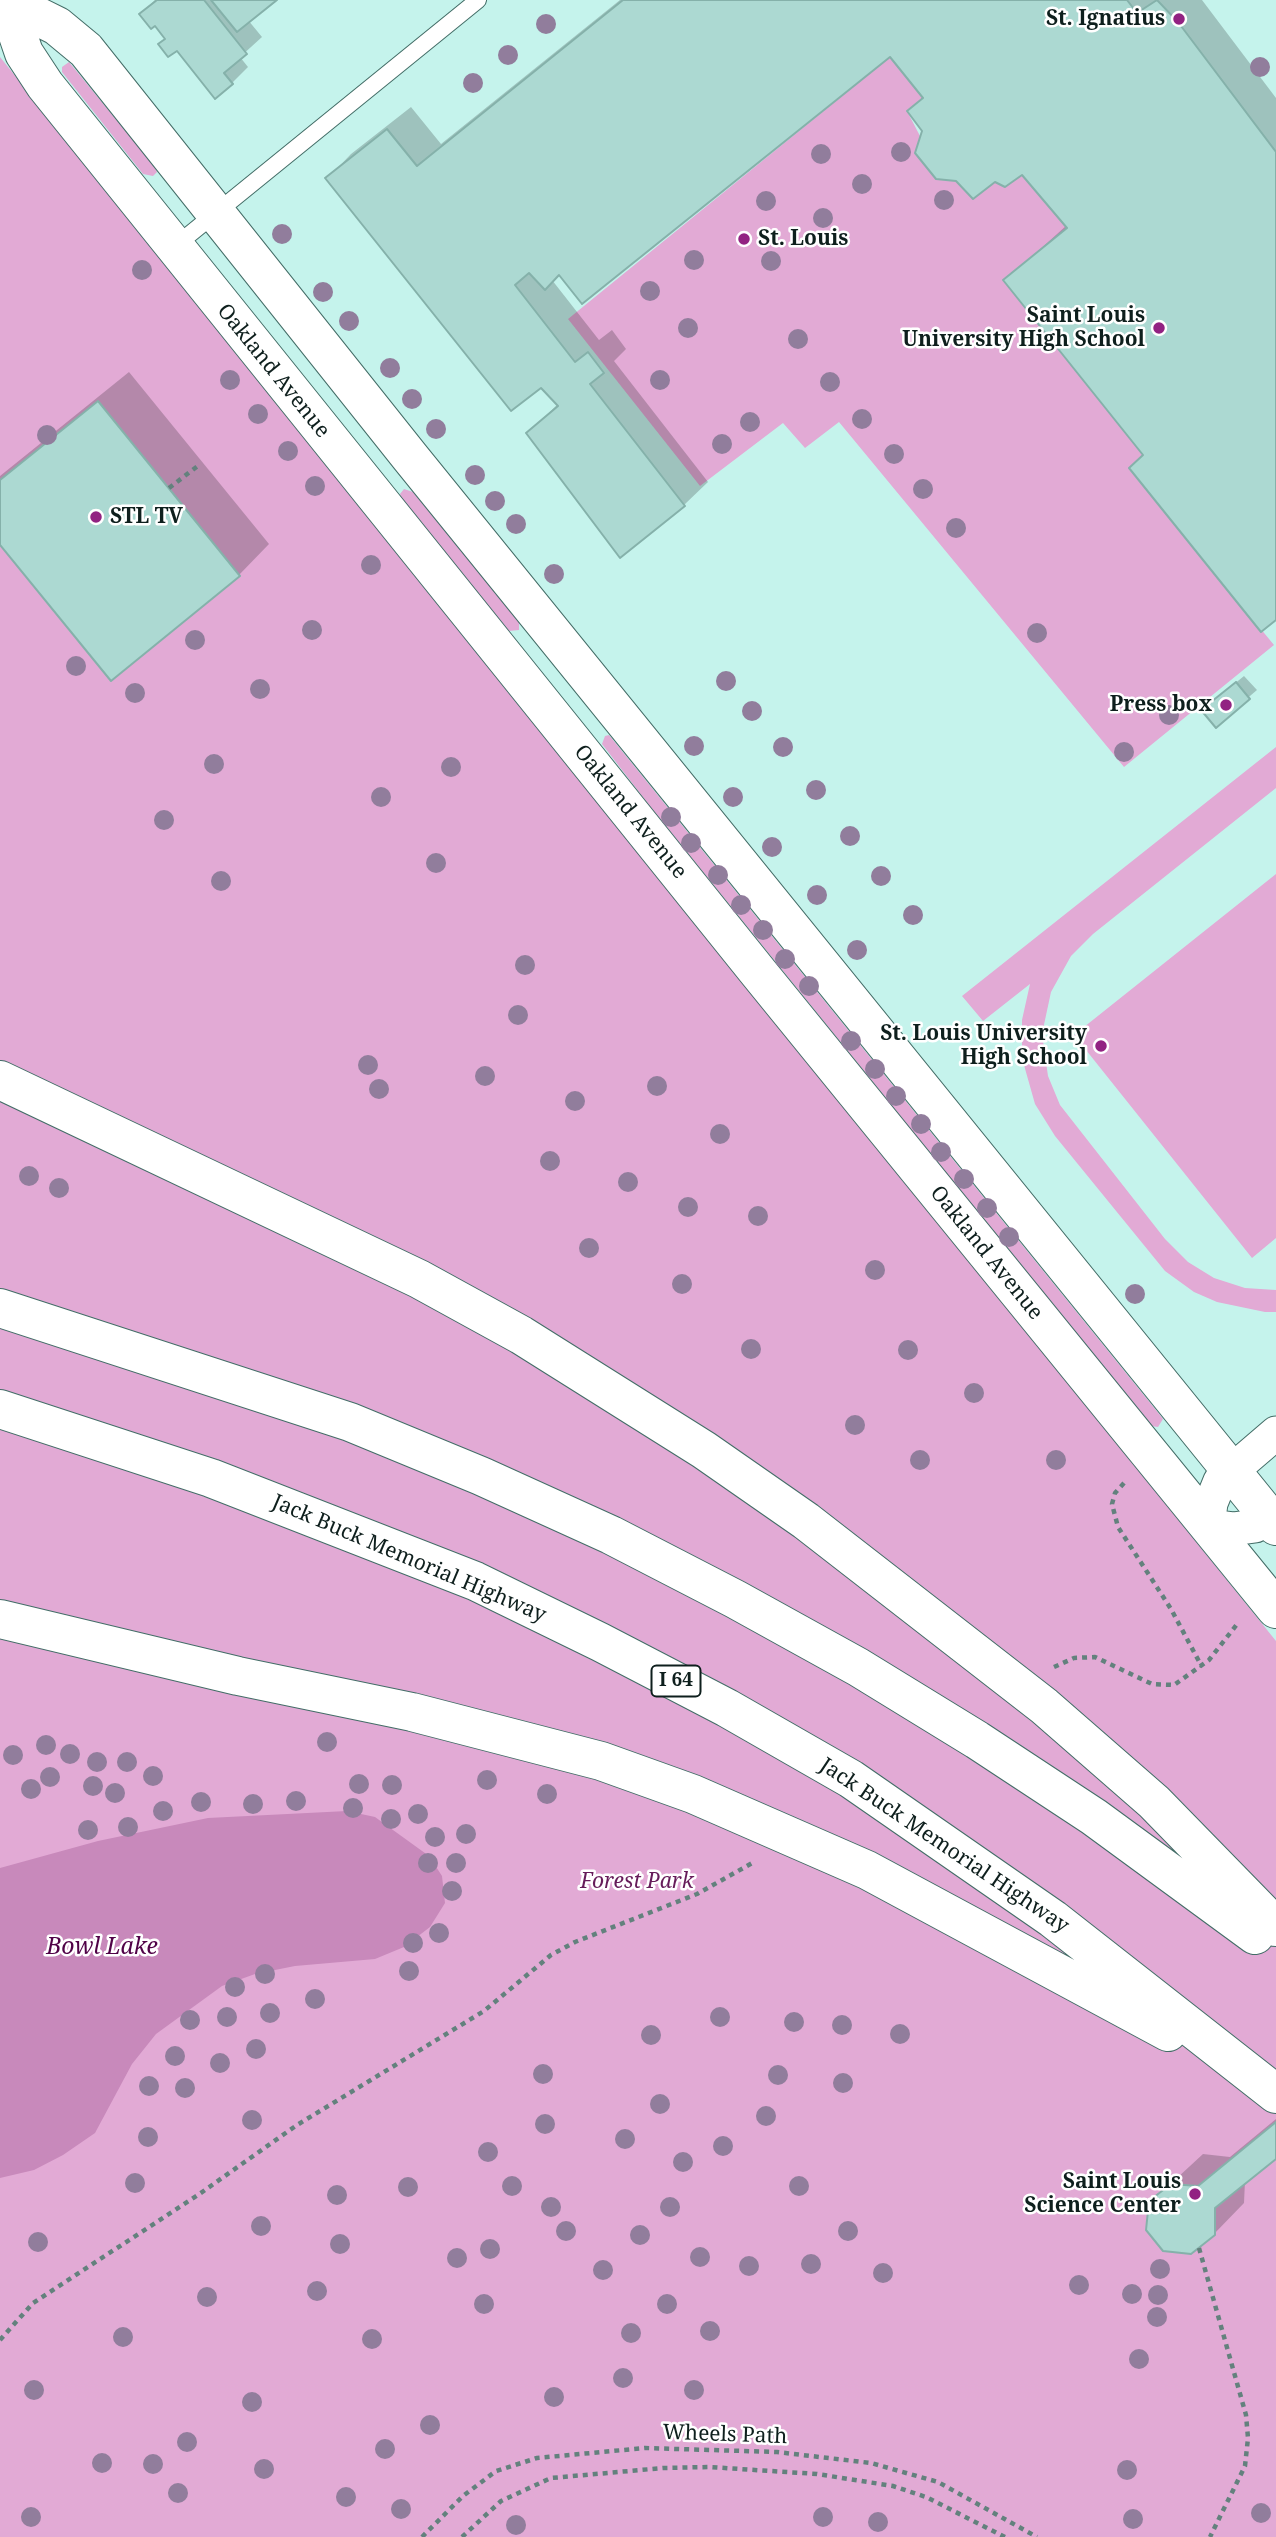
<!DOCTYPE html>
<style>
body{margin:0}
canvas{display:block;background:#c5f3ec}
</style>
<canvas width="1276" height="2537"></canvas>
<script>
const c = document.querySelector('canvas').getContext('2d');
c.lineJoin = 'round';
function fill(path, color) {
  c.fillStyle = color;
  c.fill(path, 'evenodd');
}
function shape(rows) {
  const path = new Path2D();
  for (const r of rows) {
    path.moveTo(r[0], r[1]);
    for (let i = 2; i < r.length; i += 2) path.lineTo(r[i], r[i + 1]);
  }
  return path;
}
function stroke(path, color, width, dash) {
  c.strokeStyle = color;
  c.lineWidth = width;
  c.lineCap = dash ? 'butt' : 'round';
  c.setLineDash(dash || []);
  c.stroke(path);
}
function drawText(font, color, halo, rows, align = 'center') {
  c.font = font + ' "Noto Serif",serif';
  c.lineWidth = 5;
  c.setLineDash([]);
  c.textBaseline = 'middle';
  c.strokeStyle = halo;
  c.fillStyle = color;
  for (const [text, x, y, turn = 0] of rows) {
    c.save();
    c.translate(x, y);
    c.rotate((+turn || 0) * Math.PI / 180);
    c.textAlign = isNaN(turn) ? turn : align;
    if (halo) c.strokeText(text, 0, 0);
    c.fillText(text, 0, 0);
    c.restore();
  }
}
const green = shape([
 [0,57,1276,1641,1276,2537,0,2537],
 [890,57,923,98,907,111,920,136,915,153,936,178,956,181,973,199,995,182,1005,187,1022,175,1067,228,1003,280,1143,455,1129,469,1274,645,1124,767,839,422,805,448,783,423,700,486,568,319],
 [69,62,155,167,157,172,153,176,143,174,62,72,62,67],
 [404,489,413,492,519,621,519,630,509,631,402,501,400,494],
 [609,735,1160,1415,1163,1419,1158,1427,1151,1426,652,809,602,744,605,736],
 [1276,747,1276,788,1093,934,1071,956,1051,992,1042,1034,1048,1076,1060,1105,1165,1239,1188,1262,1214,1278,1245,1288,1276,1290,1276,1312,1265,1312,1217,1302,1194,1292,1165,1271,1055,1136,1035,1104,1022,1058,1022,1020,1030,984,983,1021,962,996],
 [1276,874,1276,1238,1252,1258,1074,1035]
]);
const water = shape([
 [347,1811,375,1817,429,1856,442,1876,445,1903,430,1927,404,1947,375,1959,295,1966,255,1974,222,1986,156,2034,132,2064,95,2133,63,2155,34,2170,0,2178,0,1868,98,1841,208,1818]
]);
const shadow = shape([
 [155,0,274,0,248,20,262,37,240,57,248,67,232,83,166,38,155,23,141,14],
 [620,0,1202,0,1276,98,1276,618,1006,280,1067,225,1023,173,924,130,909,111,924,96,891,55,552,280,599,340,612,330,626,349,614,361,708,482,684,505,528,433,558,404,328,178,351,154,411,107,441,144],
 [129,372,269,544,239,575,111,678,0,542,0,476],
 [1244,676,1257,690,1216,725,1211,703],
 [1276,2119,1276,2156,1245,2181,1244,2203,1214,2234,1151,2202,1203,2154,1230,2157]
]);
const building = shape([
 [157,0,204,0,247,54,224,73,233,84,215,99,177,51,168,57,158,44,165,39,155,26,151,29,139,14,157,0],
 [211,0,277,0,237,32,211,0],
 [623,0,1127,0,1137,13,1157,0,1178,22,1276,152,1276,620,1261,632,1129,468,1143,455,1003,280,1067,228,1022,175,1005,187,995,182,973,199,956,181,936,179,915,153,922,131,907,111,923,98,890,57,582,304,559,275,545,290,529,273,515,285,575,362,588,352,604,373,590,384,685,506,620,558,526,433,558,406,541,388,511,411,325,178,387,129,417,166,623,0],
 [98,401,240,576,111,681,0,545,0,480,98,401],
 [1236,682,1250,699,1216,728,1201,710,1236,682],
 [1276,2122,1276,2159,1215,2208,1215,2235,1191,2254,1163,2251,1146,2230,1149,2201,1171,2184,1198,2186,1276,2122]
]);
const path = shape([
 [169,488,199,465],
 [1124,1483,1115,1493,1112,1504,1118,1527,1171,1609,1202,1667],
 [1054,1667,1074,1658,1095,1657,1152,1684,1174,1685,1209,1660,1238,1623],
 [1199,2248,1246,2415,1248,2438,1245,2466,1210,2537],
 [0,2340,33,2303,198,2195,297,2125,484,2011,551,1955,575,1942,697,1894,754,1862],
 [422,2537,463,2496,496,2471,537,2458,645,2448,777,2452,871,2463,938,2482,1037,2537],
 [462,2537,501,2501,551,2478,663,2468,709,2467,817,2474,893,2486,926,2497,1005,2537]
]);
const lane = shape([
 [174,247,478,0]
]);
const street = shape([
 [1276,1433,1220,1481,1211,1503,1208,1526,1233,1529,1255,1526,1276,1514]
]);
const secondary = shape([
 [6,0,24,53,45,85,758,972,1276,1609],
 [7,1,57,26,86,50,410,457,1276,1526]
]);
const highway = shape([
 [0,1080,419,1279,521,1335,704,1450,806,1521,1044,1706,1154,1802,1276,1927],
 [0,1308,350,1422,481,1476,611,1535,735,1599,858,1667,977,1740,1094,1817,1255,1935],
 [0,1409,211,1478,475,1581,600,1642,727,1708,851,1779,1053,1919,1276,2094],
 [0,1619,238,1676,412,1712,601,1761,693,1794,867,1870,1168,2032]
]);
const trees = [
 [546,24],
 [508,55],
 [1260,67],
 [473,83],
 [901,152],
 [821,154],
 [862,184],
 [944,200],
 [766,201],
 [823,218],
 [282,234],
 [694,260],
 [771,261],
 [142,270],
 [650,291],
 [323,292],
 [349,321],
 [688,328],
 [798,339],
 [390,368],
 [230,380],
 [660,380],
 [830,382],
 [412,399],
 [258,414],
 [862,419],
 [750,422],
 [436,429],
 [47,435],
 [722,444],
 [288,451],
 [894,454],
 [475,475],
 [315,486],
 [923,489],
 [495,501],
 [516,524],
 [956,528],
 [371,565],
 [554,574],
 [312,630],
 [1037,633],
 [195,640],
 [76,666],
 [726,681],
 [260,689],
 [135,693],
 [752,711],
 [1169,715],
 [694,746],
 [783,747],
 [1124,752],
 [214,764],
 [451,767],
 [816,790],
 [381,797],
 [733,797],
 [671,817],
 [164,820],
 [850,836],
 [691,843],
 [772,847],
 [436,863],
 [718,875],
 [881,876],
 [221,881],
 [817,895],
 [741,905],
 [913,915],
 [763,930],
 [857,950],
 [785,959],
 [525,965],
 [809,986],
 [518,1015],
 [851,1041],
 [368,1065],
 [875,1069],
 [485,1076],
 [657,1086],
 [379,1089],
 [896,1096],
 [575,1101],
 [921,1124],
 [720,1134],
 [941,1152],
 [550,1161],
 [29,1176],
 [964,1179],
 [628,1182],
 [59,1188],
 [688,1207],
 [987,1208],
 [758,1216],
 [1009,1237],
 [589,1248],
 [875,1270],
 [682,1284],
 [1135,1294],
 [751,1349],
 [908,1350],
 [974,1393],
 [855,1425],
 [920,1460],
 [1056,1460],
 [327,1742],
 [46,1745],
 [70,1754],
 [13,1755],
 [97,1762],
 [127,1762],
 [153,1776],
 [50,1777],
 [487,1780],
 [359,1784],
 [392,1785],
 [93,1786],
 [31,1789],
 [115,1793],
 [547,1794],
 [296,1801],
 [201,1802],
 [253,1804],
 [353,1808],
 [163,1811],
 [418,1814],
 [391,1819],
 [128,1827],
 [88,1830],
 [466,1834],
 [435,1837],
 [428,1863],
 [456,1863],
 [452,1891],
 [439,1933],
 [413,1943],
 [409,1971],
 [265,1974],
 [235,1987],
 [315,1999],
 [270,2013],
 [227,2017],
 [720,2017],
 [190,2020],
 [794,2022],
 [842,2025],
 [900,2034],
 [651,2035],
 [256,2049],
 [175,2056],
 [220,2063],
 [543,2074],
 [778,2075],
 [843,2083],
 [149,2086],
 [185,2088],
 [660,2104],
 [766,2116],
 [252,2120],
 [545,2124],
 [148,2137],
 [625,2139],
 [723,2146],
 [488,2152],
 [683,2162],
 [135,2183],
 [512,2186],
 [799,2186],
 [408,2187],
 [337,2195],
 [551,2207],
 [670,2207],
 [261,2226],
 [566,2231],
 [848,2231],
 [640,2235],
 [38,2242],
 [340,2244],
 [490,2249],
 [700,2257],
 [457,2258],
 [811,2264],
 [749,2266],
 [1160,2269],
 [603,2270],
 [883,2273],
 [1079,2285],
 [317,2291],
 [1132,2294],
 [1158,2295],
 [207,2297],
 [484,2304],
 [667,2304],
 [1157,2317],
 [710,2331],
 [631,2333],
 [123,2337],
 [372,2339],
 [1139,2359],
 [623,2378],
 [34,2390],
 [694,2390],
 [554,2397],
 [252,2402],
 [430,2425],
 [187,2442],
 [385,2449],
 [102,2463],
 [153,2464],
 [264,2469],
 [1127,2470],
 [178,2493],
 [346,2497],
 [401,2509],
 [1261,2513],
 [31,2517],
 [823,2517],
 [1133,2519],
 [878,2522],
 [516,2525]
];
const markers = [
 [1179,19,7,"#922282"],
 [744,239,7,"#922282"],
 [1159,328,7,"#922282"],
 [96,517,7,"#922282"],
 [1226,705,7,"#922282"],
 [1101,1046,7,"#922282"],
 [1195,2194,7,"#922282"]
];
const shields = [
 [676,1681,49]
];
const shieldNames = [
 ["I 64",676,1681]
];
const poiNames = [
 ["St. Ignatius",1165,19],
 ["St. Louis",758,239,"left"],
 ["Saint Louis",1145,316],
 ["University High School",1145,340],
 ["STL TV",110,517,"left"],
 ["Press box",1212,705],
 ["St. Louis University",1087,1034],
 ["High School",1087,1058],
 ["Saint Louis",1181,2182],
 ["Science Center",1181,2206]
];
const streetNames = [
 ["Oakland Avenue",273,371,51],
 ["Oakland Avenue",630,812,51],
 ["Oakland Avenue",986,1253,51],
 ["Jack Buck Memorial Highway",409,1559,23],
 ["Jack Buck Memorial Highway",944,1846,34],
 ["Wheels Path",725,2435,2]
];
const parkNames = [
 ["Forest Park",637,1882]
];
const waterNames = [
 ["Bowl Lake",102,1947]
];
fill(green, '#e2aad5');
fill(water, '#c889bb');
fill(shadow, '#0003');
fill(building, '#acd9d2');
stroke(building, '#85b1aa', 2);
stroke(lane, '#436d67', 18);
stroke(street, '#436d67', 35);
stroke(secondary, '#436d67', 40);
stroke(highway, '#436d67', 40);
stroke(path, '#63817d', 4.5, [5, 5]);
stroke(lane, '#fff', 16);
stroke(street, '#fff', 33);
stroke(secondary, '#fff', 38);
stroke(highway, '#fff', 38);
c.fillStyle = '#917d9c';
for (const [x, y] of trees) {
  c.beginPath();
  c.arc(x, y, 10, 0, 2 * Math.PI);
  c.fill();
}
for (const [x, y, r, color] of markers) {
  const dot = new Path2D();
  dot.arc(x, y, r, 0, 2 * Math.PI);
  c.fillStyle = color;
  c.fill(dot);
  stroke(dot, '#fff', 2.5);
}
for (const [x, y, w] of shields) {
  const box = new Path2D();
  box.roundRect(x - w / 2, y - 15.5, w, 31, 5);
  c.fillStyle = '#fff';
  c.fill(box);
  stroke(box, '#0e1f1d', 2);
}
drawText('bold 19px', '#0e1f1d', null, shieldNames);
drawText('bold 21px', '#0e1f1d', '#fff', poiNames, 'right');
drawText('21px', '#0e1f1d', '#fff', streetNames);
drawText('italic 21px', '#661c5a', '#fff', parkNames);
drawText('italic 23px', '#500247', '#fff', waterNames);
</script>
